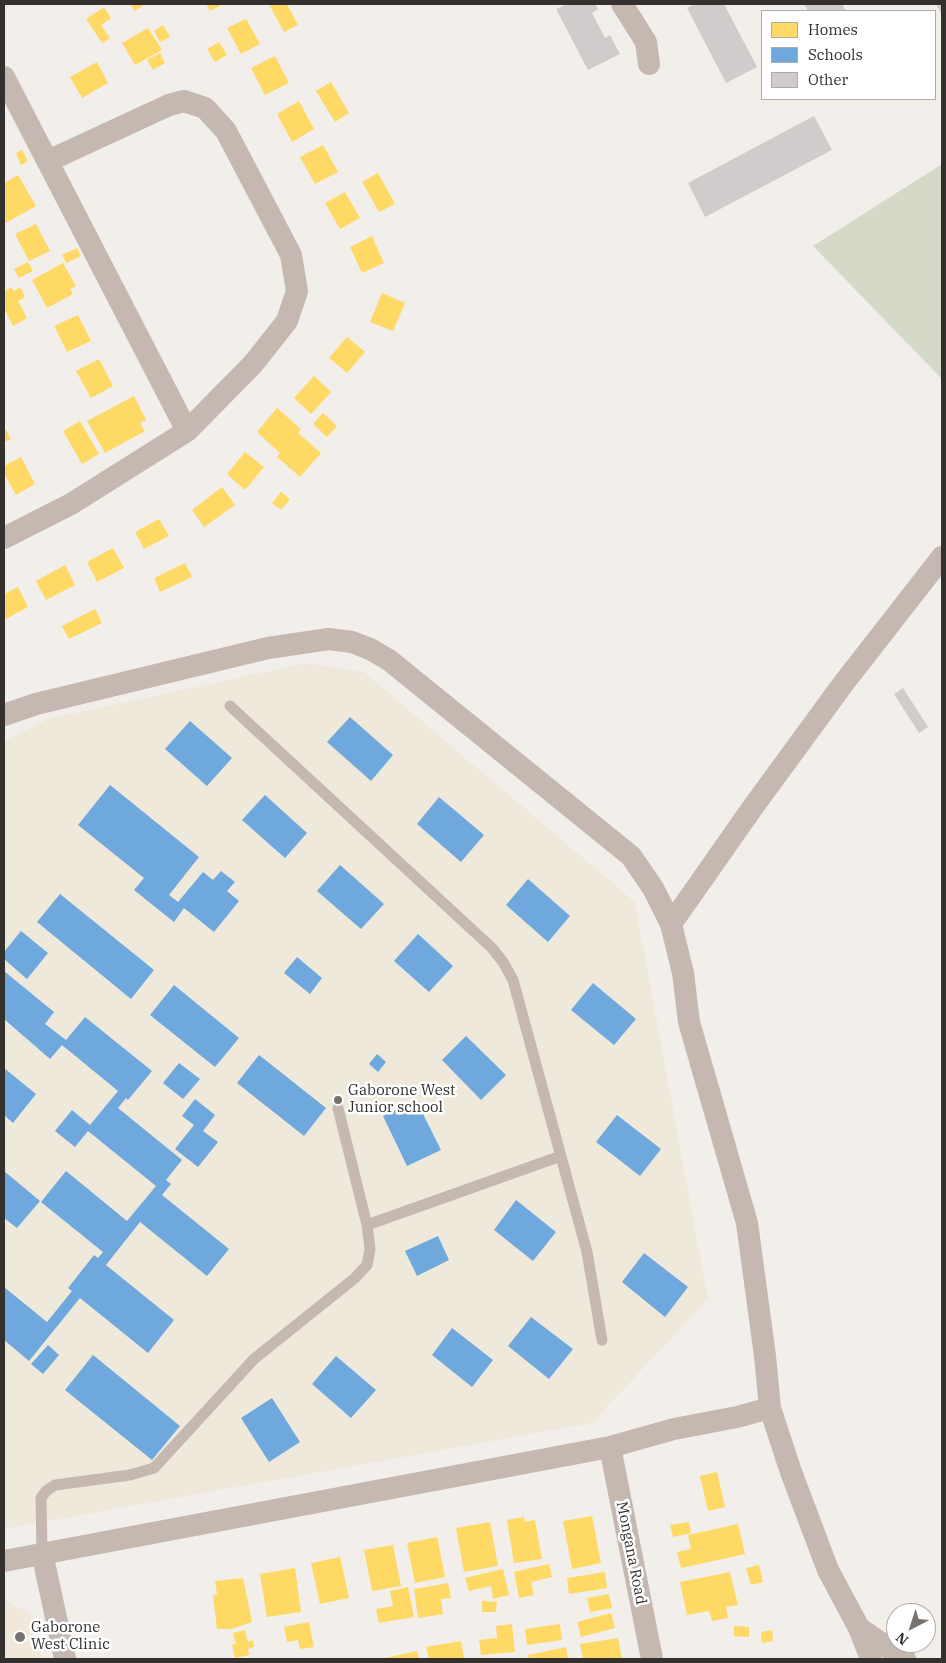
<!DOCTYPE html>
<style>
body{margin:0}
#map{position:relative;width:946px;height:1663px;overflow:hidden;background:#f2eeea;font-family:"IBM Plex Serif",serif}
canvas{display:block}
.frame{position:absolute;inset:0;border:5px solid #33302d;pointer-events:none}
.legend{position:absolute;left:761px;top:10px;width:175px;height:90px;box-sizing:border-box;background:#fff;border:1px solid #adacab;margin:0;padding:6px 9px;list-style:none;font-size:15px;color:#33302d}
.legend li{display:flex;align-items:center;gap:10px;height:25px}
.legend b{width:25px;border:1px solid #adacab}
.north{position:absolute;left:886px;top:1603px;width:50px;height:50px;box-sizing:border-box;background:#fff;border:1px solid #adacab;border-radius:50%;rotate:220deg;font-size:14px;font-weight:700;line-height:20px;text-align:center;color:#33302d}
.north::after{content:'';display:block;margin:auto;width:18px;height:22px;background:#76726f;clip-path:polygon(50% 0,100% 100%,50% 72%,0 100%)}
</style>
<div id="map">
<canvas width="946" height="1663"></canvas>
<div class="frame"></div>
<ul class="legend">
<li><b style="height:14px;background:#ffd966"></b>Homes</li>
<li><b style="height:14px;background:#6fa8dc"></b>Schools</li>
<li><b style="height:14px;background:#cfcccb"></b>Other</li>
</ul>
<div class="north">N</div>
</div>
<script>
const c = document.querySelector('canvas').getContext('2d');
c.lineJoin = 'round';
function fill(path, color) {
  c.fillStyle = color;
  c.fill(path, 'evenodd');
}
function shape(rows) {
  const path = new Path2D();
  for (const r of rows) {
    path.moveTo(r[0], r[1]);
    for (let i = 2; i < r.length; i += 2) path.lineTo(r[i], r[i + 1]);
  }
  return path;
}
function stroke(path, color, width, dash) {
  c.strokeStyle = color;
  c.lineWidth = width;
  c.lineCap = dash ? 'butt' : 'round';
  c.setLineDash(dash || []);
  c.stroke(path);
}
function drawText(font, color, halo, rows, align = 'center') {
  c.font = font + ' "IBM Plex Serif",serif';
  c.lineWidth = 5;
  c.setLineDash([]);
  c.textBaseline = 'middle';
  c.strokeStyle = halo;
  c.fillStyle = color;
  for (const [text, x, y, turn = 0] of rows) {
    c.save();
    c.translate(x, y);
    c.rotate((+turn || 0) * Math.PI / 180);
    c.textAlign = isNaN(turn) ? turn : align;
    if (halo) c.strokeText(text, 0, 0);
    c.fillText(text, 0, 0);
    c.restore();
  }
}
const education = shape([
 [306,663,364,672,635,902,708,1299,592,1423,4,1529,4,741,48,719]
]);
const medical = shape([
 [4,1599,31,1615,42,1659,4,1659]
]);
const green = shape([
 [942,164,942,379,813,246]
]);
const homes = shape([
 [130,4,145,4,135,11],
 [206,4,223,4,210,11],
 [269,4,287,4,298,25,284,32],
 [104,7,111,18,101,25,110,38,102,43,86,19],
 [246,19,260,44,241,54,227,28],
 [163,25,170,37,160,42,154,31],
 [148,28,162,50,135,65,122,43],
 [219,42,227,55,215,62,207,49],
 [160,53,165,63,153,70,147,60],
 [275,56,289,83,265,95,251,68],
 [97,62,108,83,82,98,70,77],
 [331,82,349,113,335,122,316,91],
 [299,101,314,129,292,142,277,114],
 [323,145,338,172,315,184,300,157],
 [22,150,28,161,21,165,16,153],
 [378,173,395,204,379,212,362,182],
 [18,175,36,206,4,224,4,183],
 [345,192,360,218,340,229,325,203],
 [36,224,50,251,29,261,15,234],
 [372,236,384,263,362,273,350,247],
 [77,248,81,256,66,263,62,255],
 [28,262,33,271,19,278,14,269],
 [63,263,76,286,70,289,73,294,47,308,32,280],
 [11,287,14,291,20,287,25,297,18,301,27,318,13,326,4,308,4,292],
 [382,293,405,303,393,331,370,322],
 [78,315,91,341,67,352,54,326],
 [347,337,365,352,347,373,329,358],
 [99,359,113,386,91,398,76,371],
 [314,376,331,392,311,414,294,398],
 [134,396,146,420,140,423,145,431,105,453,87,421],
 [277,408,301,429,298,433,321,453,300,477,277,457,280,453,257,432],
 [323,413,337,426,327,437,313,424],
 [80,421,99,454,82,464,63,431],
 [4,426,11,439,4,442],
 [245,452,264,467,245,490,227,474],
 [21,457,35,484,16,495,4,473,4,466],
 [222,487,235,505,204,527,192,510],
 [281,492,290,499,281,510,272,503],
 [159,519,169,536,144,549,135,532],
 [113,548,124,568,97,582,87,562],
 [185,563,192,577,160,592,154,578],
 [65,565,75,585,46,600,36,581],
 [18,587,28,607,4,620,4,594],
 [95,609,102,623,69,639,62,626],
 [717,1472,725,1507,708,1511,700,1476],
 [592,1516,601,1563,572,1569,563,1521],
 [524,1517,525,1522,535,1520,542,1559,514,1563,507,1520],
 [490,1522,498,1566,464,1572,456,1528],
 [689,1522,691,1533,673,1537,670,1525],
 [738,1524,745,1554,681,1568,677,1552,691,1549,688,1535],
 [437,1537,445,1577,415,1583,407,1543],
 [393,1545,401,1586,372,1591,364,1550],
 [340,1557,349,1598,320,1604,311,1563],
 [549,1564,552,1577,531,1582,534,1595,519,1598,514,1572],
 [759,1565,763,1582,751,1585,746,1568],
 [295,1568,301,1612,267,1617,260,1574],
 [503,1569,509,1595,493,1599,491,1586,469,1591,465,1578],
 [605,1572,607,1588,569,1594,567,1578],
 [730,1572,738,1605,726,1607,728,1618,712,1621,709,1611,687,1615,680,1582],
 [243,1578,252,1622,232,1629,217,1629,213,1596,217,1594,215,1581],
 [448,1583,451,1598,441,1599,443,1614,418,1618,414,1589],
 [408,1587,414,1617,379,1623,376,1609,393,1606,390,1591],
 [609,1594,612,1608,590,1612,587,1598],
 [482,1601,497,1602,496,1612,482,1612],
 [611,1613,615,1628,581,1637,577,1622],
 [309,1622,314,1647,300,1649,298,1640,287,1642,284,1627],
 [512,1624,515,1652,481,1655,479,1640,497,1638,496,1626],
 [560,1624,562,1640,527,1645,525,1629],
 [734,1626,749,1627,749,1637,734,1636],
 [245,1630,248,1642,253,1640,254,1647,248,1649,249,1655,235,1658,232,1645,236,1644,233,1633],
 [772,1630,773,1641,762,1643,761,1632],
 [618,1638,622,1659,583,1659,580,1644],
 [461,1641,464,1658,429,1659,426,1647],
 [566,1647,568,1659,529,1659,528,1655],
 [417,1651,419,1658,415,1659,381,1659]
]);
const schools = shape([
 [350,717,393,755,371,781,327,742],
 [190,721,232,758,207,786,165,749],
 [110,785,199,857,169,895,178,902,203,872,213,880,221,871,235,882,227,891,239,901,214,932,184,908,174,922,134,890,144,878,78,825],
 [265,795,307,833,285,858,242,820],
 [439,797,484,835,461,862,417,824],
 [340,865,384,904,361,929,317,891],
 [528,879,570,916,548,942,506,905],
 [60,894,154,970,131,999,37,922],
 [21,931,48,953,27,979,4,959,4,952],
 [418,934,453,966,429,992,394,961],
 [297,957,322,978,310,994,284,973],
 [4,971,54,1012,45,1024,66,1040,85,1017,152,1071,128,1100,126,1098,118,1108,182,1160,166,1180,171,1184,162,1195,229,1249,207,1276,140,1222,106,1265,174,1320,148,1353,80,1298,29,1361,4,1340,4,1287,47,1322,72,1291,68,1288,94,1255,98,1258,103,1252,41,1202,66,1171,127,1221,156,1186,88,1131,75,1147,55,1131,72,1110,90,1125,118,1091,62,1045,50,1059,4,1019],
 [593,983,636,1019,614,1045,571,1010],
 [174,985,239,1038,215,1067,150,1015],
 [466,1036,506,1075,481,1100,442,1060],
 [377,1054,386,1062,378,1072,369,1064],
 [259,1055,326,1108,304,1136,237,1083],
 [179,1063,200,1079,183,1099,163,1083],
 [4,1068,36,1094,13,1123,4,1115],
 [195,1099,215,1115,203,1131,218,1142,198,1167,175,1149,194,1125,182,1116],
 [416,1100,441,1150,407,1166,383,1116],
 [617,1115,661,1149,640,1176,596,1142],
 [4,1171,40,1201,17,1228,4,1218],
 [516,1200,556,1232,533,1261,494,1230],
 [438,1236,449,1260,417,1276,405,1251],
 [644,1253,688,1287,665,1317,622,1282],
 [531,1317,573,1349,549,1379,508,1346],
 [452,1328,493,1360,472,1387,432,1355],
 [48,1345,59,1355,43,1374,31,1364],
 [93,1355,180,1426,152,1460,65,1390],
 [336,1356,376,1390,351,1418,312,1384],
 [272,1398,300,1442,269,1462,241,1418]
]);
const building = shape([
 [567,4,595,4,598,9,592,13,605,38,610,35,620,54,588,70,556,9],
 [696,4,724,4,757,67,726,83,687,8],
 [804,4,842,4,846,11,808,11],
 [936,4,942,4,942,15],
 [814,116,832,150,705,217,688,183],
 [903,688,928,727,919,733,894,694]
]);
const lane = shape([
 [230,706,492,948,503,962,513,980,587,1252,602,1340],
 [367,1225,561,1156],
 [42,1553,41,1498,46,1491,55,1485,130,1475,154,1468,254,1359,355,1278,367,1265,370,1249,367,1225,338,1108]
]);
const street = shape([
 [622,4,646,42,649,64],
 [4,77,187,431],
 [4,538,71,504,187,431,253,364,287,321,297,291,291,255,226,131,205,108,184,101,169,105,48,161],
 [4,715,36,704,268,648,329,639,352,642,370,649,389,660,631,856,653,888,671,924,683,973,689,1022,747,1223,765,1356,770,1408,737,1417,674,1429,610,1447,4,1561],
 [671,924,753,807,843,684,942,557],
 [770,1408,791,1472,828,1570,859,1628,871,1659],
 [610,1447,652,1659],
 [42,1553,65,1659],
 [859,1628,905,1659]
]);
const markers = [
 [338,1100,5,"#76726f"],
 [20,1637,6,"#76726f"]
];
const poiNames = [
 ["Gaborone West",348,1091],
 ["Junior school",348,1108],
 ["Gaborone",31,1628],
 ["West Clinic",31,1645]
];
const streetNames = [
 ["Mongana Road",631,1553,79]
];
fill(education, '#efe9db');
fill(medical, '#f0e8db');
fill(green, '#d5d9c7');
fill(homes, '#ffd966');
fill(schools, '#6fa8dc');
fill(building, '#cfcccb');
stroke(lane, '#c4b8b1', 11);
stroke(street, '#c4b8b1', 22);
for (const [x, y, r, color] of markers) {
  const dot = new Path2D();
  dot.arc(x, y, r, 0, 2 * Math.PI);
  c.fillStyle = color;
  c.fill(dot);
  stroke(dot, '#fff', 2);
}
drawText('15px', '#33302d', '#fff', poiNames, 'left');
drawText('15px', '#33302d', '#fff', streetNames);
</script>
